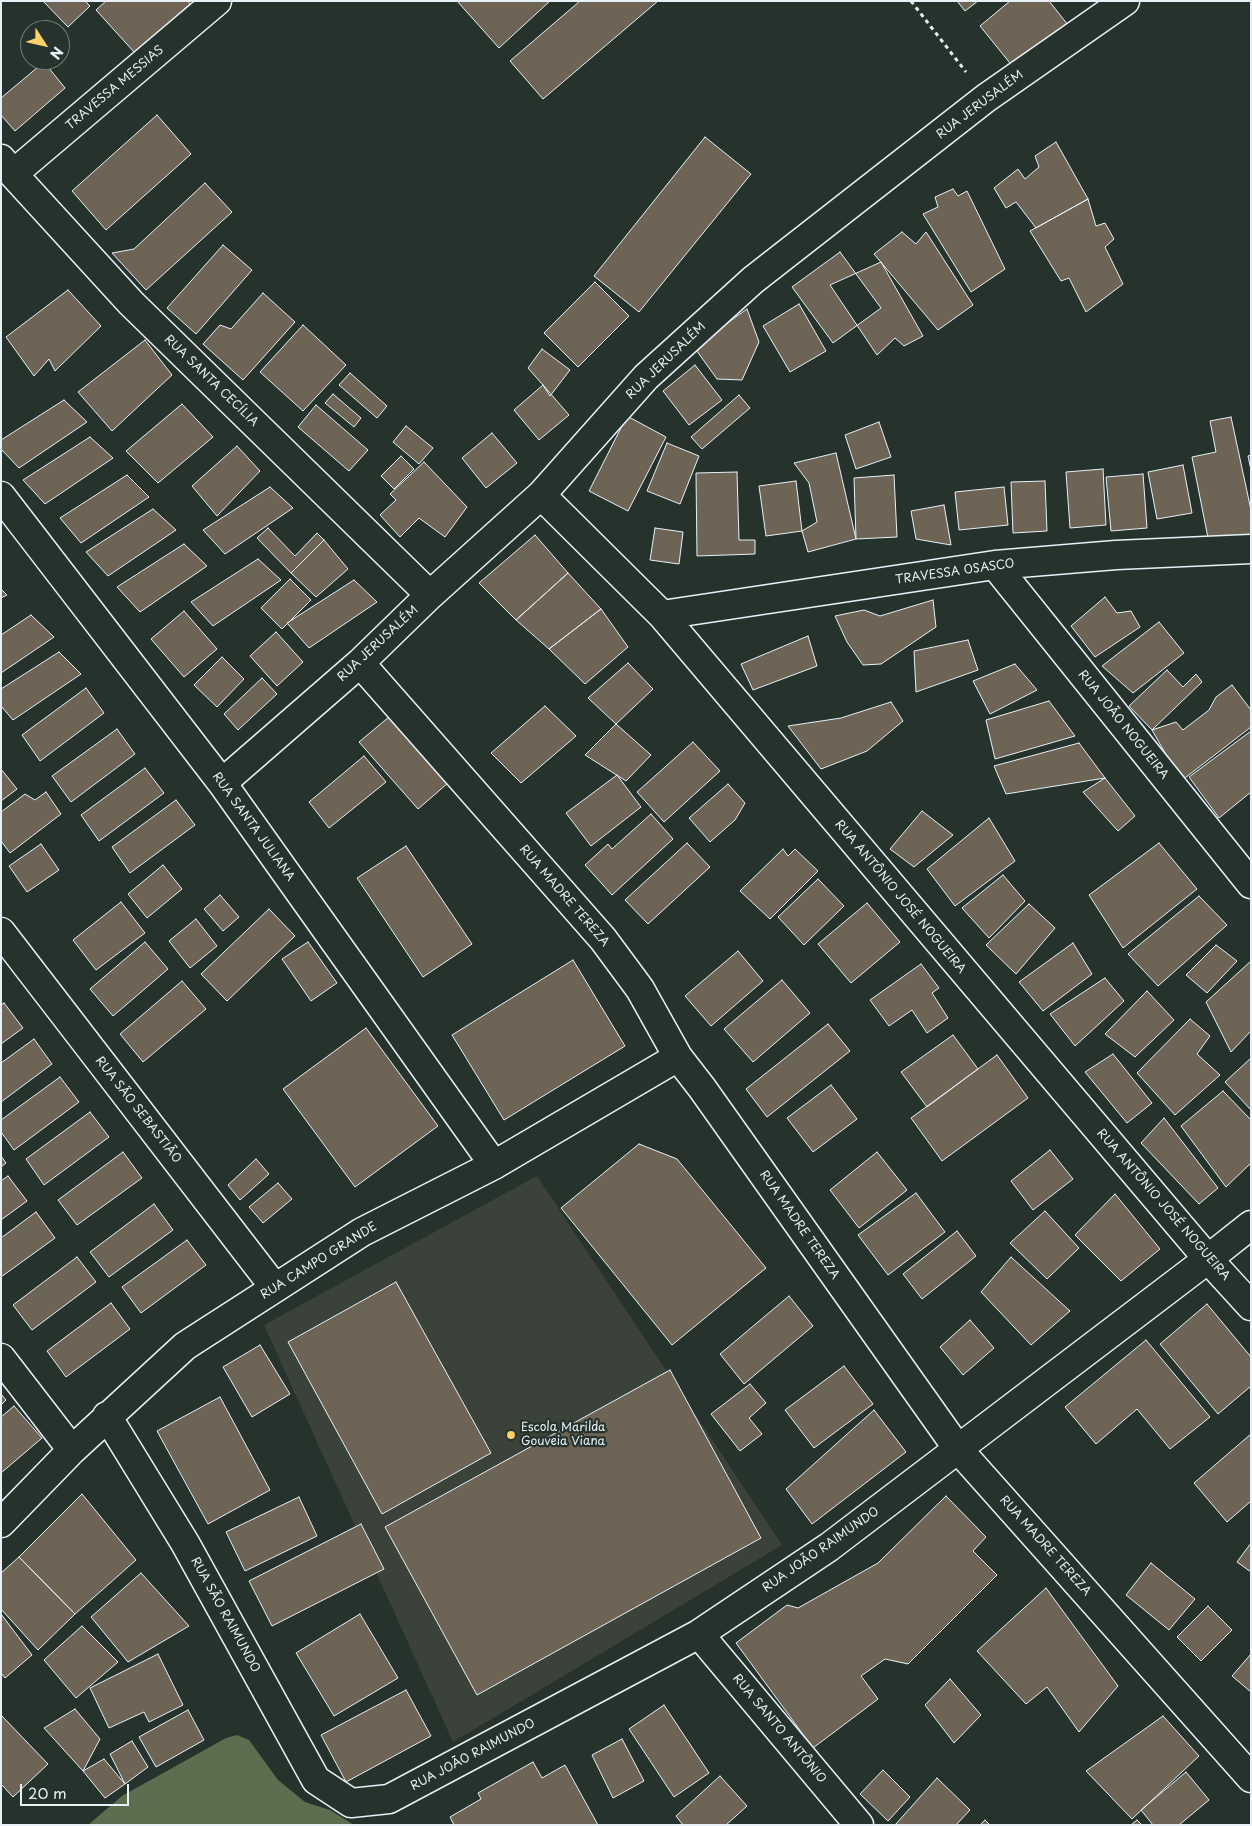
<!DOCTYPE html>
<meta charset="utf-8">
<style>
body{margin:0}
#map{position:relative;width:1252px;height:1826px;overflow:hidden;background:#26332d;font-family:"Playpen Sans",sans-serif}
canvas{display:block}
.frame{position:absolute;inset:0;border:2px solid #e8f1f8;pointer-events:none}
.north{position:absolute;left:20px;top:20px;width:50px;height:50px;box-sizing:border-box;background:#26332d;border:1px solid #747f7e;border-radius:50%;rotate:125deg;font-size:14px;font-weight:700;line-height:20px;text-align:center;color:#e8f1f8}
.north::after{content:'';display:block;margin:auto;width:18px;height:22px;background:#ffd166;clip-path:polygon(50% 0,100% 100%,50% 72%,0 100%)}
.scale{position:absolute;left:20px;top:1784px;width:109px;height:22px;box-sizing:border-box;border:2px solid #e8f1f8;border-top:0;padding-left:6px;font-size:15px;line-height:18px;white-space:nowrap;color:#e8f1f8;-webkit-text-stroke:4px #26332d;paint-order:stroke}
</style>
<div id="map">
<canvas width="1252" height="1826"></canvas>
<div class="frame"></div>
<div class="north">N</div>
<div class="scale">20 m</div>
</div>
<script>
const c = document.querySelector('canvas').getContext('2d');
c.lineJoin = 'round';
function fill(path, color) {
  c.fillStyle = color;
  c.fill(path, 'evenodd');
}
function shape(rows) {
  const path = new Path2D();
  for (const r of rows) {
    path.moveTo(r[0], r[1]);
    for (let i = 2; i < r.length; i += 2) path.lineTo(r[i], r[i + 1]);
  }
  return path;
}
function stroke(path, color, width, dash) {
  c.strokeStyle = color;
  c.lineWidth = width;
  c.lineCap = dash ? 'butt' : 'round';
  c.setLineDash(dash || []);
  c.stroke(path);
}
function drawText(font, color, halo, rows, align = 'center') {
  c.font = font + ' "Playpen Sans",sans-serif';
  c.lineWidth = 4.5;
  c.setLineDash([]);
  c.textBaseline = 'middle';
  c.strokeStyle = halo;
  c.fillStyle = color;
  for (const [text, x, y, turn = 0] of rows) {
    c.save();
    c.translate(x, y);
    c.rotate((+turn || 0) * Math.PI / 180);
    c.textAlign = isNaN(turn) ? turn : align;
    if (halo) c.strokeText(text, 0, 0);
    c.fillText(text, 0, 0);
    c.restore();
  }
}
const built = shape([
 [537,1176,782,1545,453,1742,264,1325]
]);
const green = shape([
 [237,1735,249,1740,278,1780,305,1802,330,1810,354,1825,88,1825,122,1796,226,1738]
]);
const building = shape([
 [43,1,85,1,90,6,68,27,43,1],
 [106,1,188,1,190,4,135,53,96,10,106,1],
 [457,1,550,1,499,48,457,1],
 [580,1,658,1,543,99,510,61,580,1],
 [957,1,978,1,965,11,957,1],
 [1010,1,1049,1,1068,25,1014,68,980,26,1010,1],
 [44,62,65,88,15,131,1,115,1,98,44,62],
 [157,115,191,154,106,230,72,191,157,115],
 [705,137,751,174,639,312,594,276,705,137],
 [1056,142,1088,199,1036,228,1016,202,1006,208,994,188,1018,169,1025,179,1039,167,1035,156,1056,142],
 [205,183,232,212,146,290,112,253,134,249,205,183],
 [953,189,958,196,967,191,1005,269,971,292,923,214,938,207,935,197,953,189],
 [1088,199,1096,226,1105,223,1114,239,1105,247,1123,284,1086,312,1069,278,1061,281,1030,231,1088,199],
 [902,232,916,244,926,232,973,305,938,330,874,254,902,232],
 [223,245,252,270,196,334,167,308,223,245],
 [840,252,881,308,833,343,792,287,840,252],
 [881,262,923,336,904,346,895,338,877,355,830,285,881,262],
 [595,282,629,316,578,367,544,333,595,282],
 [68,290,101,326,55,371,49,359,34,376,6,337,68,290],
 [263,293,295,322,243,380,203,344,220,325,231,329,263,293],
 [799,304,826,351,790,372,763,326,799,304],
 [747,309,759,342,742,380,717,379,694,347,747,309],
 [303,325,346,365,303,411,260,372,303,325],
 [145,340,172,375,112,431,78,392,145,340],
 [542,349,570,370,550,396,543,385,528,368,542,349],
 [695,365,722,400,689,425,663,391,695,365],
 [350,373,387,406,377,418,339,385,350,373],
 [543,385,569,415,539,440,514,410,543,385],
 [333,394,361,418,354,427,325,403,333,394],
 [739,395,750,408,702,449,691,437,739,395],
 [64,400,87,422,19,468,1,449,1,440,64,400],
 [182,404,213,437,158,483,126,451,182,404],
 [316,405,368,450,349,471,298,427,316,405],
 [627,416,666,437,628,511,589,491,627,416],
 [1231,417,1251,510,1251,535,1209,543,1192,457,1216,452,1210,421,1231,417],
 [879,422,891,457,856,469,845,435,879,422],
 [406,426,433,448,419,464,393,442,406,426],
 [492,433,517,463,486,488,462,458,492,433],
 [90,437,113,458,45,504,23,480,90,437],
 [667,443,699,456,680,504,647,491,667,443],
 [237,446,260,471,217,516,192,486,237,446],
 [836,453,856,539,808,552,802,531,817,522,809,483,794,463,836,453],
 [1251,455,1251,470,1248,456,1251,455],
 [401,456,414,469,394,489,381,476,401,456],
 [424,462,467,507,445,537,419,518,400,537,380,515,396,500,390,494,424,462],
 [1183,465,1192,513,1157,519,1148,472,1183,465],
 [1103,469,1106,525,1070,528,1066,472,1103,469],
 [737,472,739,540,755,540,755,554,697,556,696,473,737,472],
 [1143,474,1147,528,1111,531,1106,477,1143,474],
 [127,475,149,497,81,543,60,518,127,475],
 [894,475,897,537,856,539,854,478,894,475],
 [796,481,802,531,766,536,759,486,796,481],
 [1045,481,1047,531,1013,533,1011,482,1045,481],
 [270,487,293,508,225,554,203,530,270,487],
 [1004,487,1008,525,959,530,955,492,1004,487],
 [944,505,951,545,916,539,911,511,944,505],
 [153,509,176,530,108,576,86,552,153,509],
 [268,528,295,556,317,533,324,540,291,573,257,538,268,528],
 [655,528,683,532,679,564,650,560,655,528],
 [535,535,568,573,516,620,479,583,535,535],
 [324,540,348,569,316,597,291,573,324,540],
 [184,544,207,566,140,612,117,587,184,544],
 [258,559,281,580,213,626,191,602,258,559],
 [568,573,601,609,549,649,516,620,568,573],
 [290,579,311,600,282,629,261,608,290,579],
 [354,580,377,602,309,648,287,623,354,580],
 [1,589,7,595,1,598,1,589],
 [1105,597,1117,613,1131,611,1140,627,1095,657,1071,626,1105,597],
 [933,600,936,627,881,664,863,665,847,642,835,616,864,610,880,616,933,600],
 [601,609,628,647,585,684,549,649,601,609],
 [184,611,217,649,184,677,151,639,184,611],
 [31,615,54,637,1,673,1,635,31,615],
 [1159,622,1184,653,1133,693,1102,666,1159,622],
 [276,632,303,662,277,686,250,656,276,632],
 [808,636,817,666,753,690,741,664,808,636],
 [968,640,978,670,916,692,914,651,968,640],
 [59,652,81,674,13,720,1,706,1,689,59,652],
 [222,657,244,679,217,707,194,685,222,657],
 [628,663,653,689,616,724,588,698,628,663],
 [1015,664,1037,690,990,714,973,681,1015,664],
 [1167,670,1183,687,1196,674,1202,682,1152,730,1129,706,1167,670],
 [262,678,277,694,238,730,224,714,262,678],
 [1232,685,1251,710,1251,727,1181,781,1152,730,1176,722,1183,730,1209,710,1216,697,1232,685],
 [86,688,104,713,40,761,22,735,86,688],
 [1049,701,1075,736,995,759,986,720,1049,701],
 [891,702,903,721,867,751,821,769,788,726,841,718,891,702],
 [545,706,576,736,521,783,491,753,545,706],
 [389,717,448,783,418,809,359,742,389,717],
 [616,724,651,755,626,781,585,755,616,724],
 [117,729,135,754,71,802,52,776,117,729],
 [1251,731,1251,792,1219,818,1189,777,1251,731],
 [693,742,720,771,664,822,637,792,693,742],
 [1079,743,1105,778,1006,794,994,766,1079,743],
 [364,756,386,782,329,828,309,802,364,756],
 [145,768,164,793,99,841,81,815,145,768],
 [1,769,17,789,1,801,1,769],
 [617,775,641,807,591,846,566,813,617,775],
 [1105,778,1135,816,1118,831,1083,792,1105,778],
 [728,784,745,803,735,820,710,842,689,818,728,784],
 [46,792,61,814,10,853,1,841,1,812,25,794,35,800,46,792],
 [176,800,195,825,130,873,112,847,176,800],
 [922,811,953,835,914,867,890,849,922,811],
 [651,814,673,839,612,895,585,865,608,844,612,849,651,814],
 [989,818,1015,861,955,906,927,869,989,818],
 [687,843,710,867,648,924,625,900,687,843],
 [1159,843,1197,889,1123,948,1089,895,1159,843],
 [41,844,59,870,27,892,9,866,41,844],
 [406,846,472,944,423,977,357,878,406,846],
 [783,849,788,856,795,849,818,871,770,919,740,891,783,849],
 [163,865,182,889,147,918,128,894,163,865],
 [1003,875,1025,901,989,938,962,908,1003,875],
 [818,879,844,906,804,945,778,917,818,879],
 [220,895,239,917,223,931,204,909,220,895],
 [1199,896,1227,925,1158,986,1128,954,1199,896],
 [121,902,145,933,96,970,73,940,121,902],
 [867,903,900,942,851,983,818,944,867,903],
 [1029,904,1055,928,1016,974,986,945,1029,904],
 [269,909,295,936,227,1001,201,974,269,909],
 [196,919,217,946,190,968,169,941,196,919],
 [145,942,168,969,113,1016,90,989,145,942],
 [308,942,337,983,311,1001,282,959,308,942],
 [1073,943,1092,974,1043,1011,1019,982,1073,943],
 [1216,945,1237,961,1207,993,1186,975,1216,945],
 [738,951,763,981,711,1026,685,996,738,951],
 [573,960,625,1046,504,1120,452,1035,573,960],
 [1251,961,1251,1031,1231,1052,1206,1002,1251,961],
 [921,964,939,988,932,993,948,1018,927,1033,912,1010,889,1026,870,1000,921,964],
 [1105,978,1124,1001,1075,1046,1050,1014,1105,978],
 [782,980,810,1013,753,1062,724,1029,782,980],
 [182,981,206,1009,143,1062,120,1034,182,981],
 [1147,991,1174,1020,1135,1057,1105,1034,1147,991],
 [4,1003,23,1028,1,1044,1,1005,4,1003],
 [1190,1019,1210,1036,1197,1054,1220,1075,1175,1115,1137,1073,1190,1019],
 [828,1024,850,1051,767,1117,746,1089,828,1024],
 [366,1028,438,1126,355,1187,283,1089,366,1028],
 [953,1035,978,1069,927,1107,901,1072,953,1035],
 [34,1039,52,1064,1,1102,1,1063,34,1039],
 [1113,1054,1152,1103,1127,1123,1085,1072,1113,1054],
 [997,1055,1028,1098,942,1161,911,1118,997,1055],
 [1251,1058,1251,1110,1225,1082,1251,1058],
 [60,1077,79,1102,14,1150,1,1132,1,1120,60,1077],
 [831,1085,857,1119,813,1152,787,1118,831,1085],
 [1223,1091,1251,1120,1251,1163,1226,1187,1181,1126,1223,1091],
 [90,1112,109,1137,44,1185,26,1159,90,1112],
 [1164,1118,1218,1188,1199,1204,1141,1143,1164,1118],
 [639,1144,677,1159,766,1268,672,1345,561,1208,639,1144],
 [1050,1150,1073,1179,1033,1210,1011,1181,1050,1150],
 [123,1152,142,1178,77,1225,58,1200,123,1152],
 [877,1152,907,1190,859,1228,830,1190,877,1152],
 [1,1156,6,1163,1,1167,1,1156],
 [256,1159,269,1174,240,1200,228,1185,256,1159],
 [8,1176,27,1201,1,1220,1,1181,8,1176],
 [278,1183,292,1199,263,1223,249,1207,278,1183],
 [916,1193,945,1232,888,1275,858,1235,916,1193],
 [1115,1194,1160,1249,1121,1281,1075,1235,1115,1194],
 [154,1204,173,1230,109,1277,90,1252,154,1204],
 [1045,1211,1079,1248,1047,1279,1010,1243,1045,1211],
 [36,1212,55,1238,1,1277,1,1238,36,1212],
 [957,1231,976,1256,922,1299,903,1274,957,1231],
 [187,1240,206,1265,141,1313,122,1287,187,1240],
 [77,1257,96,1282,32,1330,13,1305,77,1257],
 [1011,1257,1070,1311,1031,1345,981,1292,1011,1257],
 [396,1282,491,1453,382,1514,288,1342,396,1282],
 [789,1296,813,1326,744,1384,720,1354,789,1296],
 [111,1303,130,1329,66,1377,47,1351,111,1303],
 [1207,1304,1251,1357,1251,1386,1218,1414,1160,1344,1207,1304],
 [970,1320,994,1348,963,1375,940,1347,970,1320],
 [1146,1340,1210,1417,1170,1449,1137,1409,1096,1444,1065,1407,1146,1340],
 [260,1345,290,1394,252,1417,223,1367,260,1345],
 [844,1366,873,1404,814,1448,785,1410,844,1366],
 [670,1370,761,1538,477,1695,385,1527,670,1370],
 [750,1384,766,1403,749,1418,762,1434,740,1451,711,1414,750,1384],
 [1,1394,6,1400,1,1405,1,1394],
 [220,1397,270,1490,208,1524,157,1431,220,1397],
 [14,1406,42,1438,1,1473,1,1417,14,1406],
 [874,1410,906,1452,812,1524,786,1489,874,1410],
 [1251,1434,1251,1501,1227,1522,1194,1483,1251,1434],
 [82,1494,136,1560,75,1614,19,1557,82,1494],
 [946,1496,986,1537,973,1551,997,1575,908,1664,885,1659,861,1676,878,1699,813,1748,736,1643,787,1605,798,1608,878,1563,946,1496],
 [299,1497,317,1536,245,1571,226,1532,299,1497],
 [361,1524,384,1569,272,1626,249,1581,361,1524],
 [1251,1543,1251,1572,1237,1562,1251,1543],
 [19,1557,75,1614,38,1650,1,1609,1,1573,19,1557],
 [1151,1563,1195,1599,1169,1630,1126,1595,1151,1563],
 [141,1573,189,1626,128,1662,91,1617,141,1573],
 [1046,1588,1118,1686,1079,1732,1047,1687,1026,1704,977,1651,1046,1588],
 [1208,1606,1232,1630,1201,1661,1177,1637,1208,1606],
 [1,1614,32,1655,5,1678,1,1673,1,1614],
 [360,1614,398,1678,334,1716,296,1653,360,1614],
 [82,1626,118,1662,76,1698,44,1660,82,1626],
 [158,1654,183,1705,149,1722,144,1712,109,1728,90,1688,158,1654],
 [1251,1654,1251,1692,1232,1676,1251,1654],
 [950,1679,981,1715,954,1743,925,1705,950,1679],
 [406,1690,431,1736,346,1782,321,1735,406,1690],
 [664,1705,709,1773,674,1797,629,1729,664,1705],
 [75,1709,100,1739,83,1771,44,1728,75,1709],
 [188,1710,204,1740,156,1767,139,1737,188,1710],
 [1,1715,48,1764,13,1797,1,1784,1,1715],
 [1163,1716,1199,1756,1132,1819,1086,1771,1163,1716],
 [622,1739,644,1781,613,1798,592,1755,622,1739],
 [132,1741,148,1767,125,1784,110,1754,132,1741],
 [104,1759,125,1784,105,1798,83,1771,104,1759],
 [533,1762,542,1778,565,1765,598,1825,454,1825,450,1817,481,1799,478,1793,533,1762],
 [883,1770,910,1797,888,1821,860,1794,883,1770],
 [1186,1772,1209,1800,1179,1825,1153,1825,1141,1810,1186,1772],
 [720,1776,747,1806,726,1825,683,1825,676,1816,720,1776],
 [937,1778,970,1810,956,1825,895,1825,937,1778],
 [985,1820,990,1825,980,1825,985,1820],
 [1137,1820,1142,1825,1131,1825,1137,1820]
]);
const path = shape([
 [911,1,966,72]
]);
const minor = shape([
 [1,159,13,174,131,303,430,595],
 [13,174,217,1],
 [541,495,662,615,1208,1259,1251,1306],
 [1,496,222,783,494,1165],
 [995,565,1251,884],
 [662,615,995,565,1116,555,1251,549],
 [360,663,603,939,640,989,678,1057,702,1088,958,1449,1251,1778],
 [222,783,360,663,430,595,541,495,646,377,753,280,986,98,1125,1],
 [1,932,275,1288],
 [1,1358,72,1450],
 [107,1416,185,1543,316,1780,351,1803,389,1799,699,1634,829,1547,1208,1259,1251,1225],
 [1,1523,72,1450,185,1346,362,1232,494,1165,678,1057],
 [699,1634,859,1825]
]);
const markers = [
 [511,1435,5,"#ffd166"]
];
const streetNames = [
 ["TRAVESSA MESSIAS",115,88,-40],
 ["RUA JERUSALÉM",980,105,-37],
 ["RUA JERUSALÉM",666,361,-44],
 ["RUA SANTA CECÍLIA",211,381,44],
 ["TRAVESSA OSASCO",955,572,-8],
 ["RUA JERUSALÉM",378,644,-43],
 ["RUA JOÃO NOGUEIRA",1123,725,51],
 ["RUA SANTA JULIANA",253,827,54],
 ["RUA MADRE TEREZA",564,896,49],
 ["RUA ANTÔNIO JOSÉ NOGUEIRA",900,897,50],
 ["RUA SÃO SEBASTIÃO",138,1110,52],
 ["RUA ANTÔNIO JOSÉ NOGUEIRA",1163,1205,49],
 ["RUA MADRE TEREZA",799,1225,55],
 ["RUA CAMPO GRANDE",319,1261,-32],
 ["RUA MADRE TEREZA",1045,1546,48],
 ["RUA JOÃO RAIMUNDO",821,1550,-35],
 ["RUA SÃO RAIMUNDO",225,1615,61],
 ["RUA SANTO ANTÔNIO",779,1729,50],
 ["RUA JOÃO RAIMUNDO",473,1755,-28]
];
const poiNames = [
 ["Escola Marilda",521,1428],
 ["Gouveia Viana",521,1442]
];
fill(built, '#3b4239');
fill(green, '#5c6d50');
fill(building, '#6d6456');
stroke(building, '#e8f1f8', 1);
stroke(minor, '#e8f1f8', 31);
stroke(path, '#e8f1f8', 3, [4, 4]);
stroke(minor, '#26332d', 28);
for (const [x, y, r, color] of markers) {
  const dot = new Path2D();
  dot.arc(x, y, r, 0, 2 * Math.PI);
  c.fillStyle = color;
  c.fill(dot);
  stroke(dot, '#26332d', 2);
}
drawText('12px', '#e8f1f8', '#26332d', streetNames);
drawText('12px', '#e8f1f8', '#26332d', poiNames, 'left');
</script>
